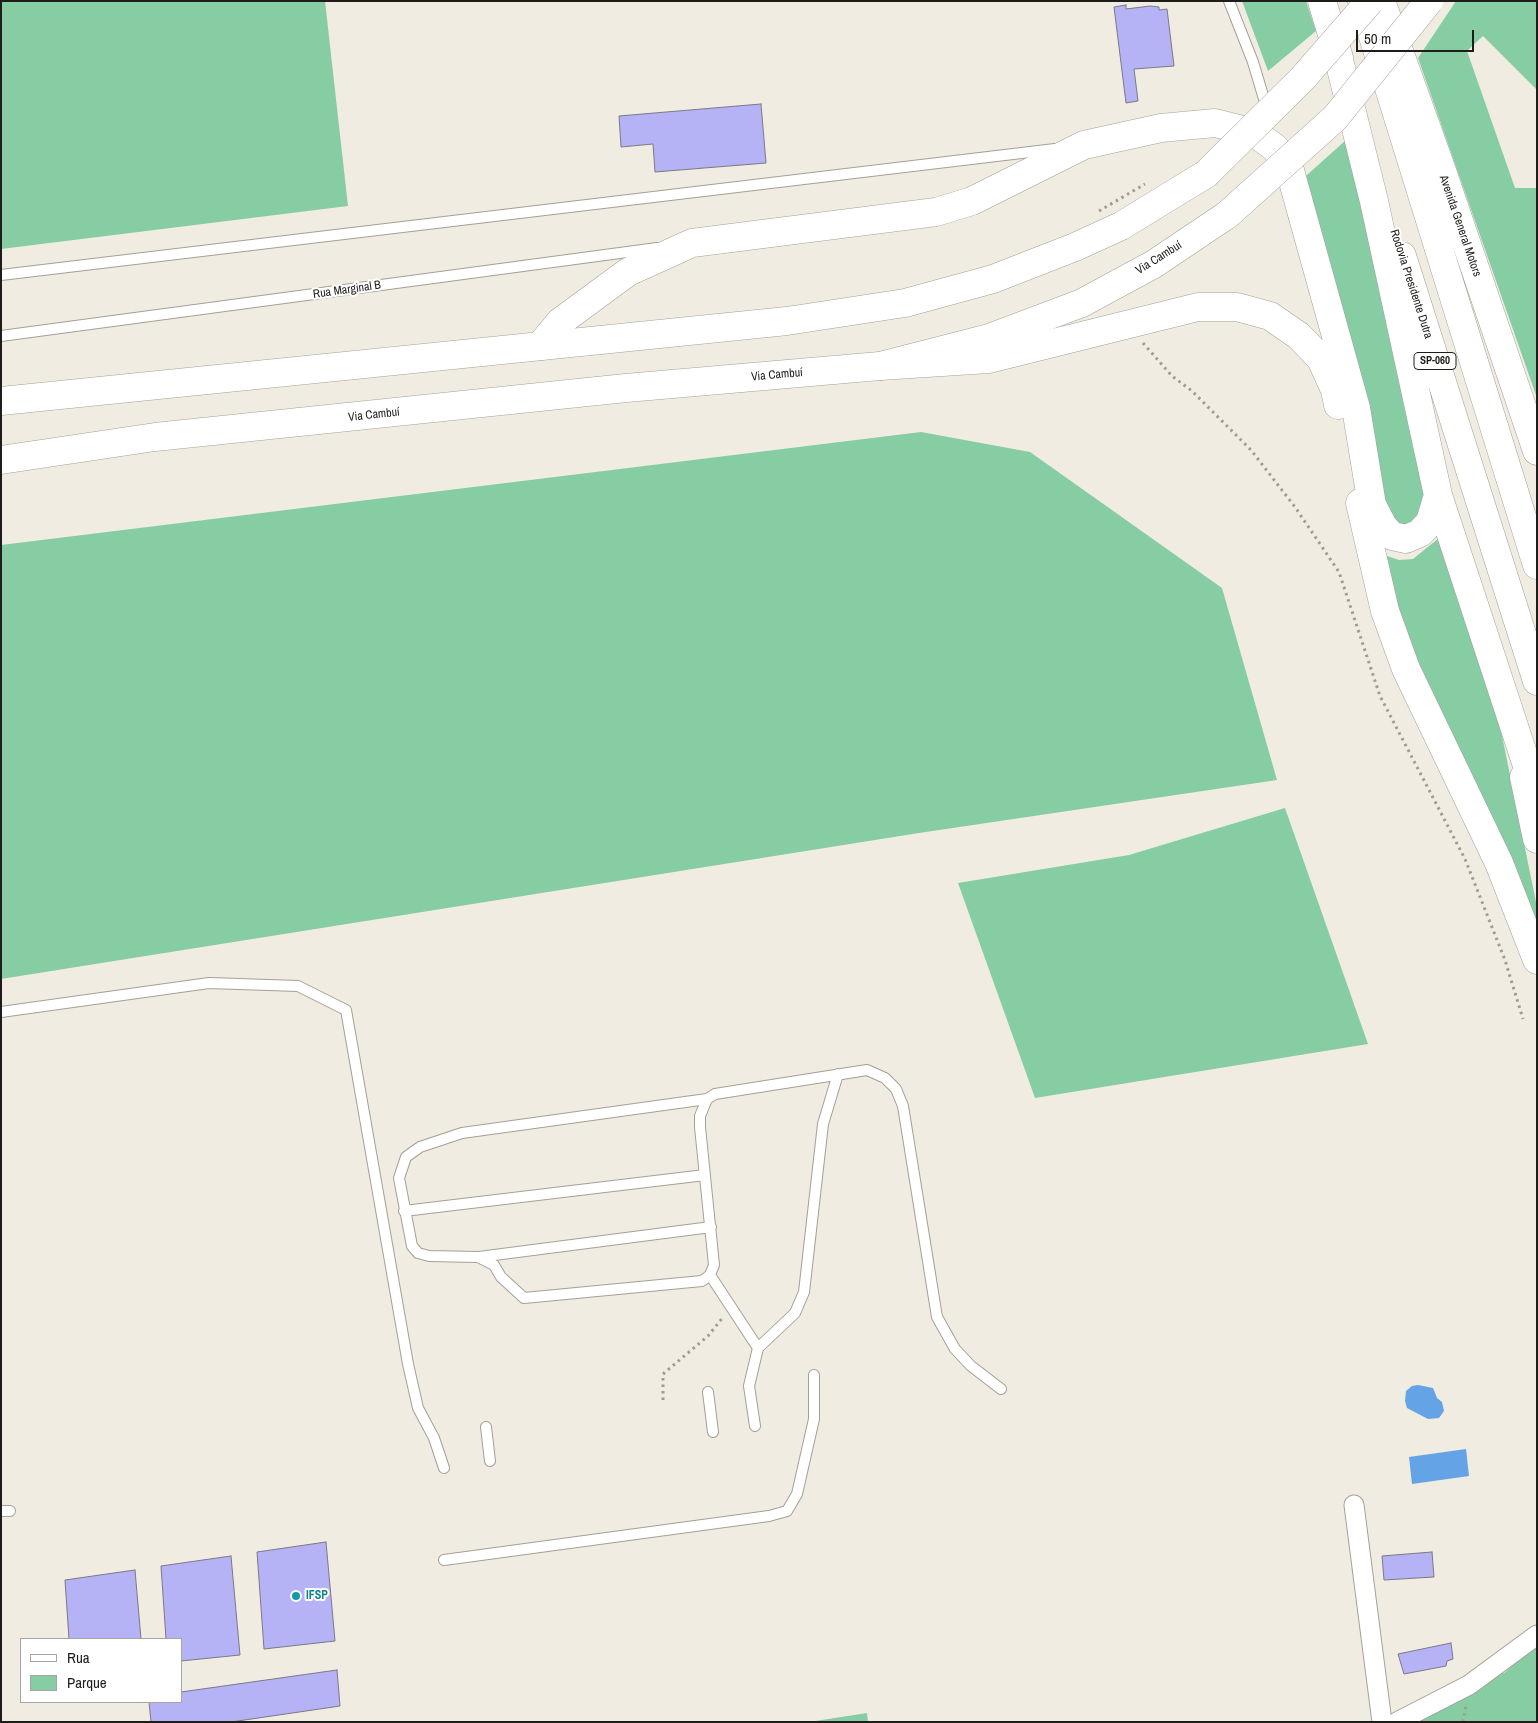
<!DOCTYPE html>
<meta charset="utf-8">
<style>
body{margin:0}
#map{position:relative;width:1538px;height:1723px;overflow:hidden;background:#f0ece1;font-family:"Archivo Narrow",sans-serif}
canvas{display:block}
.frame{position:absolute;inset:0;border:2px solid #1e1d19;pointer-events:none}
.legend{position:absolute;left:20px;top:1638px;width:162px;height:65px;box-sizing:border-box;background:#fff;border:1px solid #a5a5a3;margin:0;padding:6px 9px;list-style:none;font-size:15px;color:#1e1d19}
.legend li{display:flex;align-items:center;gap:10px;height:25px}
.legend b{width:25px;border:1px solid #a5a5a3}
.scale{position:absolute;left:1356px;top:30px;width:118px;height:22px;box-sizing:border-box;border:2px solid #1e1d19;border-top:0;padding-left:6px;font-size:15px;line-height:18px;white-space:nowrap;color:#1e1d19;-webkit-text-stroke:4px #fff;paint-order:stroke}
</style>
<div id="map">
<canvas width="1538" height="1723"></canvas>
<div class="frame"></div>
<ul class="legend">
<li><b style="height:6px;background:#fff"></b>Rua</li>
<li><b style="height:14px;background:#86cda4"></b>Parque</li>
</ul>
<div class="scale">50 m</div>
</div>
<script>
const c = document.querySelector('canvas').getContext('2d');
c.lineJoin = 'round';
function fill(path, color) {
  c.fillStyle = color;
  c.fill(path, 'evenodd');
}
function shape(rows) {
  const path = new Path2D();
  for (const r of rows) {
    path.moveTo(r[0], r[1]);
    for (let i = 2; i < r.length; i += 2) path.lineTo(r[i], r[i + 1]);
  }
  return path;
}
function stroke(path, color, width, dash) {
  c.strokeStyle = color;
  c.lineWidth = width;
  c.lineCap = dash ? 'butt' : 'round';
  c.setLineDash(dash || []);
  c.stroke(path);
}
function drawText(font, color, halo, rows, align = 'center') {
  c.font = font + ' "Archivo Narrow",sans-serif';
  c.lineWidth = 4;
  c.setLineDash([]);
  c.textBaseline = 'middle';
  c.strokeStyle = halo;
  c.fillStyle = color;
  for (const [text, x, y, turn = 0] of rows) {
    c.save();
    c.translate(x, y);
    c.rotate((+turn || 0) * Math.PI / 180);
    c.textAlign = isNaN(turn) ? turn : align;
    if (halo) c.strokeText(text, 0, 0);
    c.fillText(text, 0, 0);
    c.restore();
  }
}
const green = shape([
 [1,1,325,1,348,206,1,249],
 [1242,1,1306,1,1316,31,1268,71],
 [1456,1,1537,1,1537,90,1483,36,1467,51,1515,188,1537,188,1537,398,1418,58],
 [1345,141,1352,152,1430,522,1392,536,1298,183],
 [921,432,1030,452,1222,588,1277,780,919,833,1,979,1,545],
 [1439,538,1501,731,1537,907,1537,952,1431,719,1377,549,1387,556,1399,560,1413,559],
 [1285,808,1368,1044,1035,1098,958,883,1129,855],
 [1537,1644,1537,1722,1415,1722,1491,1676,1504,1673],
 [867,1713,868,1722,809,1722]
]);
const water = shape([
 [1418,1385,1433,1388,1437,1398,1442,1402,1444,1411,1439,1418,1428,1419,1407,1408,1405,1401,1406,1391,1412,1386],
 [1466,1449,1469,1476,1412,1484,1409,1457]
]);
const building = shape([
 [1126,5,1126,9,1150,6,1159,7,1159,10,1167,9,1174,66,1134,69,1138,101,1126,103,1114,7,1126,5],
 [761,104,766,163,655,172,653,144,621,147,619,116,761,104],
 [326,1542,335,1641,264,1649,257,1552,326,1542],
 [1432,1552,1434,1577,1384,1580,1382,1556,1432,1552],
 [231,1556,240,1655,181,1661,181,1639,166,1639,161,1566,231,1556],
 [135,1570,141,1639,69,1639,65,1580,135,1570],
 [1451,1643,1453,1659,1447,1661,1446,1666,1404,1674,1398,1654,1451,1643],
 [337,1670,340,1706,231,1722,151,1722,149,1702,181,1702,181,1692,337,1670]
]);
const path = shape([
 [1099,211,1145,184],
 [1143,343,1172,376,1192,391,1251,450,1295,507,1339,572,1380,696,1465,859,1505,960,1523,1019],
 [663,1400,663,1374,708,1336,724,1316],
 [1463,1722,1466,1705]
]);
const lane = shape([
 [1229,1,1253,62,1267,109],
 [1,275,1055,149],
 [1,336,657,248],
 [1,1012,209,983,298,986,346,1010,408,1364,418,1408,434,1438,444,1468],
 [707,1099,462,1133,420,1147,406,1157,399,1178,412,1246,418,1253,429,1256,478,1257,494,1265,501,1277,524,1298,702,1281,710,1275,714,1265,700,1127,700,1116,707,1099,715,1094,867,1070,885,1078,896,1089,903,1106,937,1317,955,1349,971,1366,1001,1389],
 [404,1211,705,1175],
 [479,1257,711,1227],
 [710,1275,758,1348,749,1386,755,1426],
 [758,1348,795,1313,804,1292,823,1124,838,1074],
 [708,1392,713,1432],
 [486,1427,490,1461],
 [1,1511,10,1511],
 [444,1560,769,1516,787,1511,797,1494,814,1419,814,1375]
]);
const street = shape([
 [1354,1505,1382,1722],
 [1397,1722,1469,1685,1537,1635]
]);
const primary = shape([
 [1,401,787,321,905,303,993,279,1075,247,1121,226,1206,174],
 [1,460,155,437,626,388,880,366,989,338,1082,303,1154,264,1227,215]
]);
const highway = shape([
 [1322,1,1339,58],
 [1362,1,1537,565],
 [1381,1,1441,168,1537,451],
 [1334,40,1374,201,1438,495,1537,796],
 [1402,256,1537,681],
 [540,346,560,322,628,272,692,243,936,212,972,201,1084,145,1161,128,1215,123,1255,133,1275,148,1289,167,1356,408,1372,505,1383,526,1392,536,1406,539,1420,533,1430,522,1438,495],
 [880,366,989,359,1198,307,1237,307,1270,316,1299,336,1321,359,1335,390,1338,405],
 [1360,503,1385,611,1406,669,1499,863,1537,960],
 [1524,777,1537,839]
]);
const primaryBridge = shape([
 [1206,174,1303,78,1370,1],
 [1227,215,1335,118,1429,1]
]);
const markers = [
 [296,1596,5,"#0f9aa8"]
];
const shields = [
 [1435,361,42]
];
const shieldNames = [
 ["SP-060",1435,361]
];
const streetNames = [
 ["Avenida General Motors",1460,226,71],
 ["Via Cambuí",1159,258,-32],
 ["Rodovia Presidente Dutra",1411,284,72],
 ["Rua Marginal B",347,290,-8],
 ["Via Cambuí",777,375,-5],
 ["Via Cambuí",374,415,-6]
];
const cultureNames = [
 ["IFSP",306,1596]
];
fill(green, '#86cda4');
fill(water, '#63a3e6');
fill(building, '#b5b2f6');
stroke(building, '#797983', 1);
stroke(lane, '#a4a096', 12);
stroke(street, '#a4a096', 21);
stroke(primary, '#a4a096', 29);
stroke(highway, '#a4a096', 29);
stroke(path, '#9f9c94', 3, [2.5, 4]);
stroke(lane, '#fff', 10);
stroke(street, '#fff', 19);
stroke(primary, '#fff', 28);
stroke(highway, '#fff', 28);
stroke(primaryBridge, '#a4a096', 29, []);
stroke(primaryBridge, '#fff', 28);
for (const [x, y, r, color] of markers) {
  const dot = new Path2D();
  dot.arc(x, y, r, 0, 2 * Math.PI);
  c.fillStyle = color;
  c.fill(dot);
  stroke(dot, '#fff', 2);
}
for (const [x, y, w] of shields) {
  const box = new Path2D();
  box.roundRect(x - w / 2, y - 8.5, w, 17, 4);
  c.fillStyle = '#fff';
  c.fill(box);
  stroke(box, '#1e1d19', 1);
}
drawText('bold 11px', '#1e1d19', null, shieldNames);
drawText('12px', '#1e1d19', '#fff', streetNames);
drawText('bold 12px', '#0d838f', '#fff', cultureNames, 'left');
</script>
